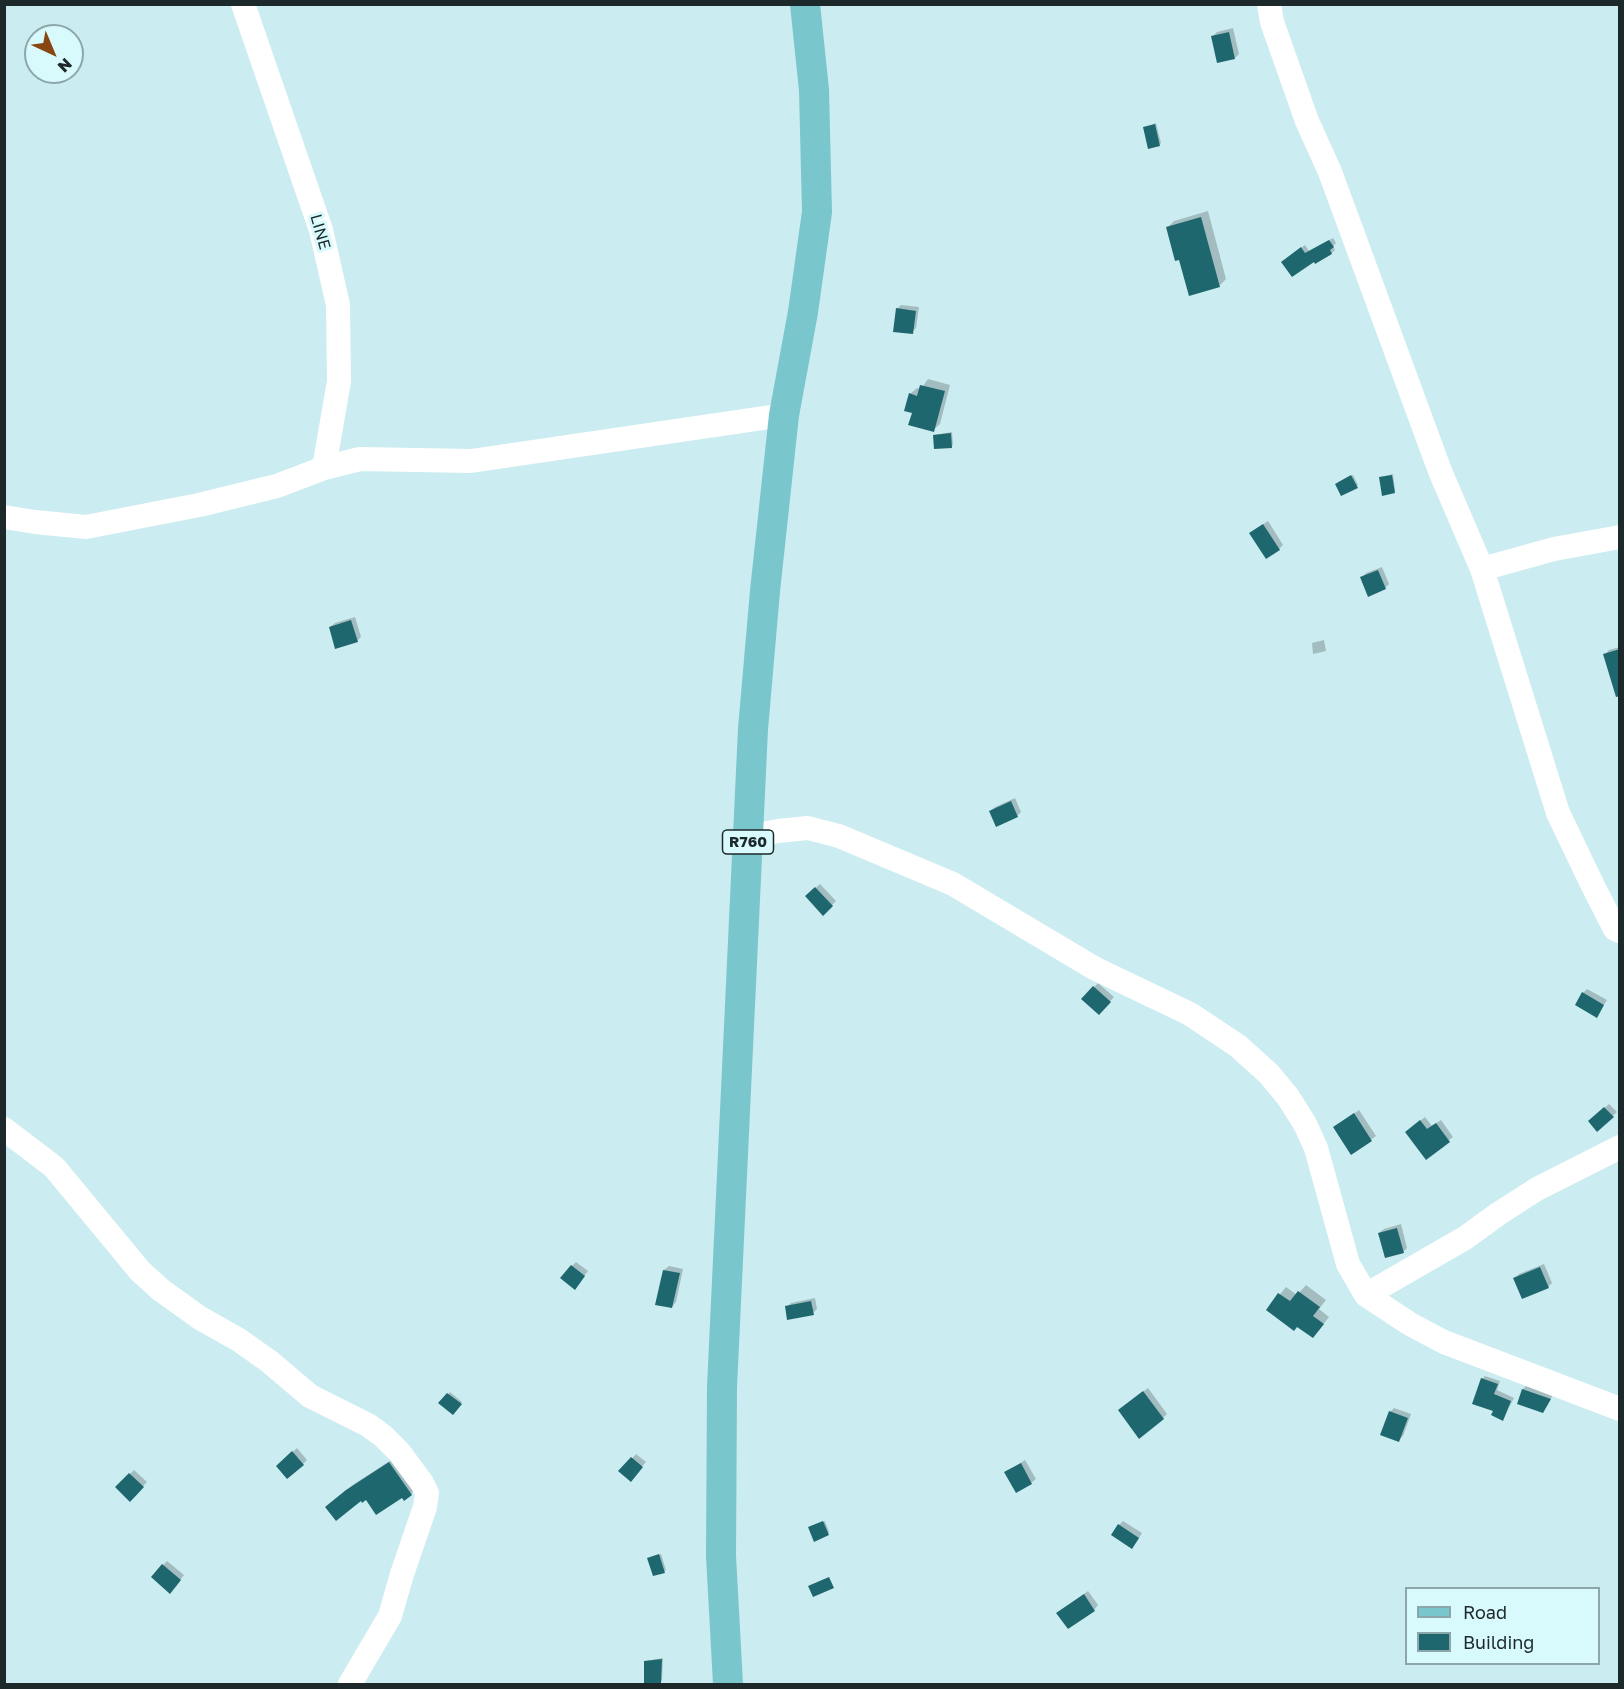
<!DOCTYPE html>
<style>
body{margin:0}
#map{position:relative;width:1624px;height:1689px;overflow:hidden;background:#cbecf0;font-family:"Golos Text",sans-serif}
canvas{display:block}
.frame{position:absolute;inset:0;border:6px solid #1c282a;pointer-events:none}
.legend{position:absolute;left:1405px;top:1587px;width:195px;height:78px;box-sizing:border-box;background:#d8fafd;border:2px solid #8da6a9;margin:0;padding:8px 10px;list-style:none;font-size:18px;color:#1c282a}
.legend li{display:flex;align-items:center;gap:12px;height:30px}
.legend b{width:30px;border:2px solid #8da6a9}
.north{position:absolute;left:24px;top:24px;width:60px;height:60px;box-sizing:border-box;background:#d8fafd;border:2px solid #8da6a9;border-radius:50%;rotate:136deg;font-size:16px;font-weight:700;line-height:24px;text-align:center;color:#1c282a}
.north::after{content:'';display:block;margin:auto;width:21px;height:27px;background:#884712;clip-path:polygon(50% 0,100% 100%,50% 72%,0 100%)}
</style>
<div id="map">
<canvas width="1624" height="1689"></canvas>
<div class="frame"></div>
<ul class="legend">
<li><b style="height:8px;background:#79c6cd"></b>Road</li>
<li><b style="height:16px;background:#1f676e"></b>Building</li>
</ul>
<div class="north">N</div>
</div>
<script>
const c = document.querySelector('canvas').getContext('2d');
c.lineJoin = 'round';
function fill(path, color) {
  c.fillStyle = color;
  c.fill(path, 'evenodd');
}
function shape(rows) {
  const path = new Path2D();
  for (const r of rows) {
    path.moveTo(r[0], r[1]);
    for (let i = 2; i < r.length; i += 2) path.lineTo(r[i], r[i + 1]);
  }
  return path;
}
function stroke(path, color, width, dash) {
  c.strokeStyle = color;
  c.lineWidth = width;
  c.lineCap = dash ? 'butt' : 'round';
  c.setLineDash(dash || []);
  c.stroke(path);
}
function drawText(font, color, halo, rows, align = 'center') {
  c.font = font + ' "Golos Text",sans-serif';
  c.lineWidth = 6;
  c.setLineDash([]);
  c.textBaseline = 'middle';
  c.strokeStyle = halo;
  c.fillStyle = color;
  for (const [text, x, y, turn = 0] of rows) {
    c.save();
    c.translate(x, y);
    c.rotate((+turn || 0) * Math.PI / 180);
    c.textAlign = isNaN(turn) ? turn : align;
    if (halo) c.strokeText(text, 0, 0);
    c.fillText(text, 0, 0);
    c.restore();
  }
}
const shadow = shape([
 [1233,28,1239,54,1235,58,1213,36,1217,32],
 [1156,123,1161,143,1159,145,1144,128],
 [1208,211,1226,279,1219,286,1180,258,1168,227,1174,221],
 [1333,238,1336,243,1333,246,1335,250,1332,253,1286,259,1305,245,1309,251],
 [901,305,919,307,916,328,912,332,897,309],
 [928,379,950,385,940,424,933,430,913,412,910,394,917,388,921,389],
 [952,432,953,445,951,446,934,435],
 [1393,474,1395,490,1394,492,1381,477],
 [1353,475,1358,485,1357,486,1338,482],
 [1268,521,1283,545,1279,549,1251,533],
 [1382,567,1389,584,1385,588,1362,577,1366,573],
 [355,617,361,637,357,641,330,627,335,623],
 [1324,640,1326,651,1313,654,1312,643],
 [1620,647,1620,674,1605,655,1609,650],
 [1015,798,1021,812,1017,816,991,811,995,807],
 [820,884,836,901,823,914,807,896],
 [1098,983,1114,997,1103,1009,1083,999],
 [1587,989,1607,1000,1597,1016,1583,993],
 [1609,1104,1617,1112,1598,1130,1590,1121],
 [1359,1110,1376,1136,1351,1153,1335,1127],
 [1425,1117,1432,1126,1441,1120,1453,1137,1426,1158,1411,1128],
 [1401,1224,1407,1248,1403,1252,1379,1233,1384,1229],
 [576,1262,588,1271,579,1283,572,1266],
 [1544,1264,1552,1283,1548,1287,1515,1278,1519,1274],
 [669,1266,683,1269,676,1302,672,1307,664,1270],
 [1306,1285,1326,1300,1319,1309,1329,1317,1319,1330,1268,1309,1286,1287,1297,1295],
 [815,1298,817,1309,813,1313,787,1307,791,1303],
 [1485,1376,1500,1381,1497,1390,1514,1398,1503,1419,1495,1410,1482,1379],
 [1527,1385,1553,1395,1542,1412,1519,1403,1523,1389],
 [1148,1388,1167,1414,1163,1418,1124,1406],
 [450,1392,462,1402,453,1413,441,1403],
 [1394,1408,1411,1414,1403,1436,1399,1440,1390,1412],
 [297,1448,307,1460,303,1464,282,1462],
 [636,1454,646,1462,630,1479,621,1471],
 [396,1457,417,1488,411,1494,333,1501,354,1484],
 [1025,1460,1036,1479,1031,1483,1006,1472],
 [134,1470,147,1482,130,1500,117,1487],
 [825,1521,829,1532,828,1534,811,1526],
 [1123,1521,1142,1533,1136,1543,1119,1525],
 [661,1554,666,1570,664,1571,651,1557],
 [167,1561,184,1575,174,1588,163,1565],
 [1088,1591,1098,1605,1094,1610,1063,1609],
 [663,1658,662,1680,661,1682,646,1661]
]);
const building = shape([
 [1229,32,1235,59,1217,63,1211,36],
 [1155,124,1160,146,1148,149,1143,127],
 [1201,217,1220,287,1189,296,1179,260,1175,261,1166,227],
 [1329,240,1334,247,1330,250,1332,254,1315,264,1314,262,1292,277,1281,262,1301,247,1305,253],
 [896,308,916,311,913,334,893,332],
 [920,385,945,391,934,432,908,425,912,413,904,411,909,393,917,396],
 [951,433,952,448,934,449,933,435],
 [1351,475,1358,488,1341,496,1335,484],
 [1392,475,1395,493,1382,496,1379,477],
 [1263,524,1280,550,1266,559,1249,533],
 [1378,570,1386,589,1368,597,1360,577],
 [351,620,358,642,335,649,329,627],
 [1620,649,1620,696,1616,697,1603,654],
 [1011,801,1018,817,996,827,989,811],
 [815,887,833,906,823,916,805,896],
 [1093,986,1111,1002,1099,1015,1081,999],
 [1582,992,1604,1005,1597,1018,1575,1005],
 [1604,1107,1614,1117,1597,1132,1588,1121],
 [1354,1113,1372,1141,1351,1155,1333,1127],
 [1420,1120,1427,1129,1436,1123,1450,1142,1426,1160,1405,1132],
 [1397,1228,1404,1253,1385,1258,1378,1233],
 [571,1265,585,1276,575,1290,560,1278],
 [1540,1267,1549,1288,1522,1299,1513,1278],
 [663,1270,680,1273,672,1308,655,1305],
 [1298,1291,1320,1307,1313,1316,1324,1324,1313,1338,1297,1327,1294,1331,1266,1310,1278,1293,1290,1301],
 [811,1301,814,1315,787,1320,785,1306],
 [1481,1378,1498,1384,1494,1394,1511,1401,1503,1421,1491,1415,1493,1411,1472,1404],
 [1522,1389,1551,1399,1543,1413,1517,1404],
 [1143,1391,1164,1419,1139,1439,1118,1410],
 [447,1393,462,1404,453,1415,438,1403],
 [1389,1411,1408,1418,1399,1442,1380,1435],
 [292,1451,304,1465,287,1479,276,1466],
 [631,1457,643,1467,631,1482,618,1471],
 [389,1462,412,1495,404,1501,402,1498,376,1515,366,1500,362,1503,361,1501,336,1521,325,1507,346,1490],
 [1021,1463,1032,1484,1016,1493,1004,1472],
 [129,1473,144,1487,130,1502,115,1487],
 [823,1521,829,1535,814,1542,808,1527],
 [1118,1524,1139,1538,1132,1549,1111,1535],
 [659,1554,665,1573,653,1576,647,1558],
 [162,1564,181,1580,170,1594,151,1577],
 [829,1577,834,1588,813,1597,808,1586],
 [1084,1594,1095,1611,1068,1629,1056,1613],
 [662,1659,661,1683,644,1683,644,1661]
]);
const minor = shape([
 [243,4,321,230,338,305,339,381,324,468],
 [1269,4,1272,22,1307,121,1330,172,1440,471,1482,569,1558,813,1593,886,1615,929,1620,931],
 [4,517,35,522,86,527,199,505,277,486,324,468,360,459,471,461,784,415],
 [1482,569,1554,549,1620,537],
 [748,837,778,831,808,828,839,836,953,884,1094,968,1190,1014,1238,1046,1269,1074,1288,1097,1305,1124,1316,1148,1348,1264,1366,1295,1410,1324,1444,1342,1620,1409],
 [4,1129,54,1167,140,1271,161,1290,200,1318,239,1340,270,1362,310,1396,368,1425,383,1436,399,1452,422,1483,427,1493,425,1507,402,1574,390,1616,350,1684],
 [1366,1295,1465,1238,1498,1214,1537,1189,1620,1147]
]);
const major = shape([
 [728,1684,721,1556,722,1387,753,729,765,591,784,415,803,312,817,212,814,90,805,4]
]);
const shields = [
 [748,842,51]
];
const shieldNames = [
 ["R760",748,842]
];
const streetNames = [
 ["LINE",320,232,74]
];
fill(shadow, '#0003');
fill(building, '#1f676e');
stroke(minor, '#fff', 24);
stroke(major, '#79c6cd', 30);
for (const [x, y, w] of shields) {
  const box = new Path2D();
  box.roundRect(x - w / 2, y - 12, w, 24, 4.5);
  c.fillStyle = '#d8fafd';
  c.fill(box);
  stroke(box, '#1c282a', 1.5);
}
drawText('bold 15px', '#1c282a', null, shieldNames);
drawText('16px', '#1c282a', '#d8fafd', streetNames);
</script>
